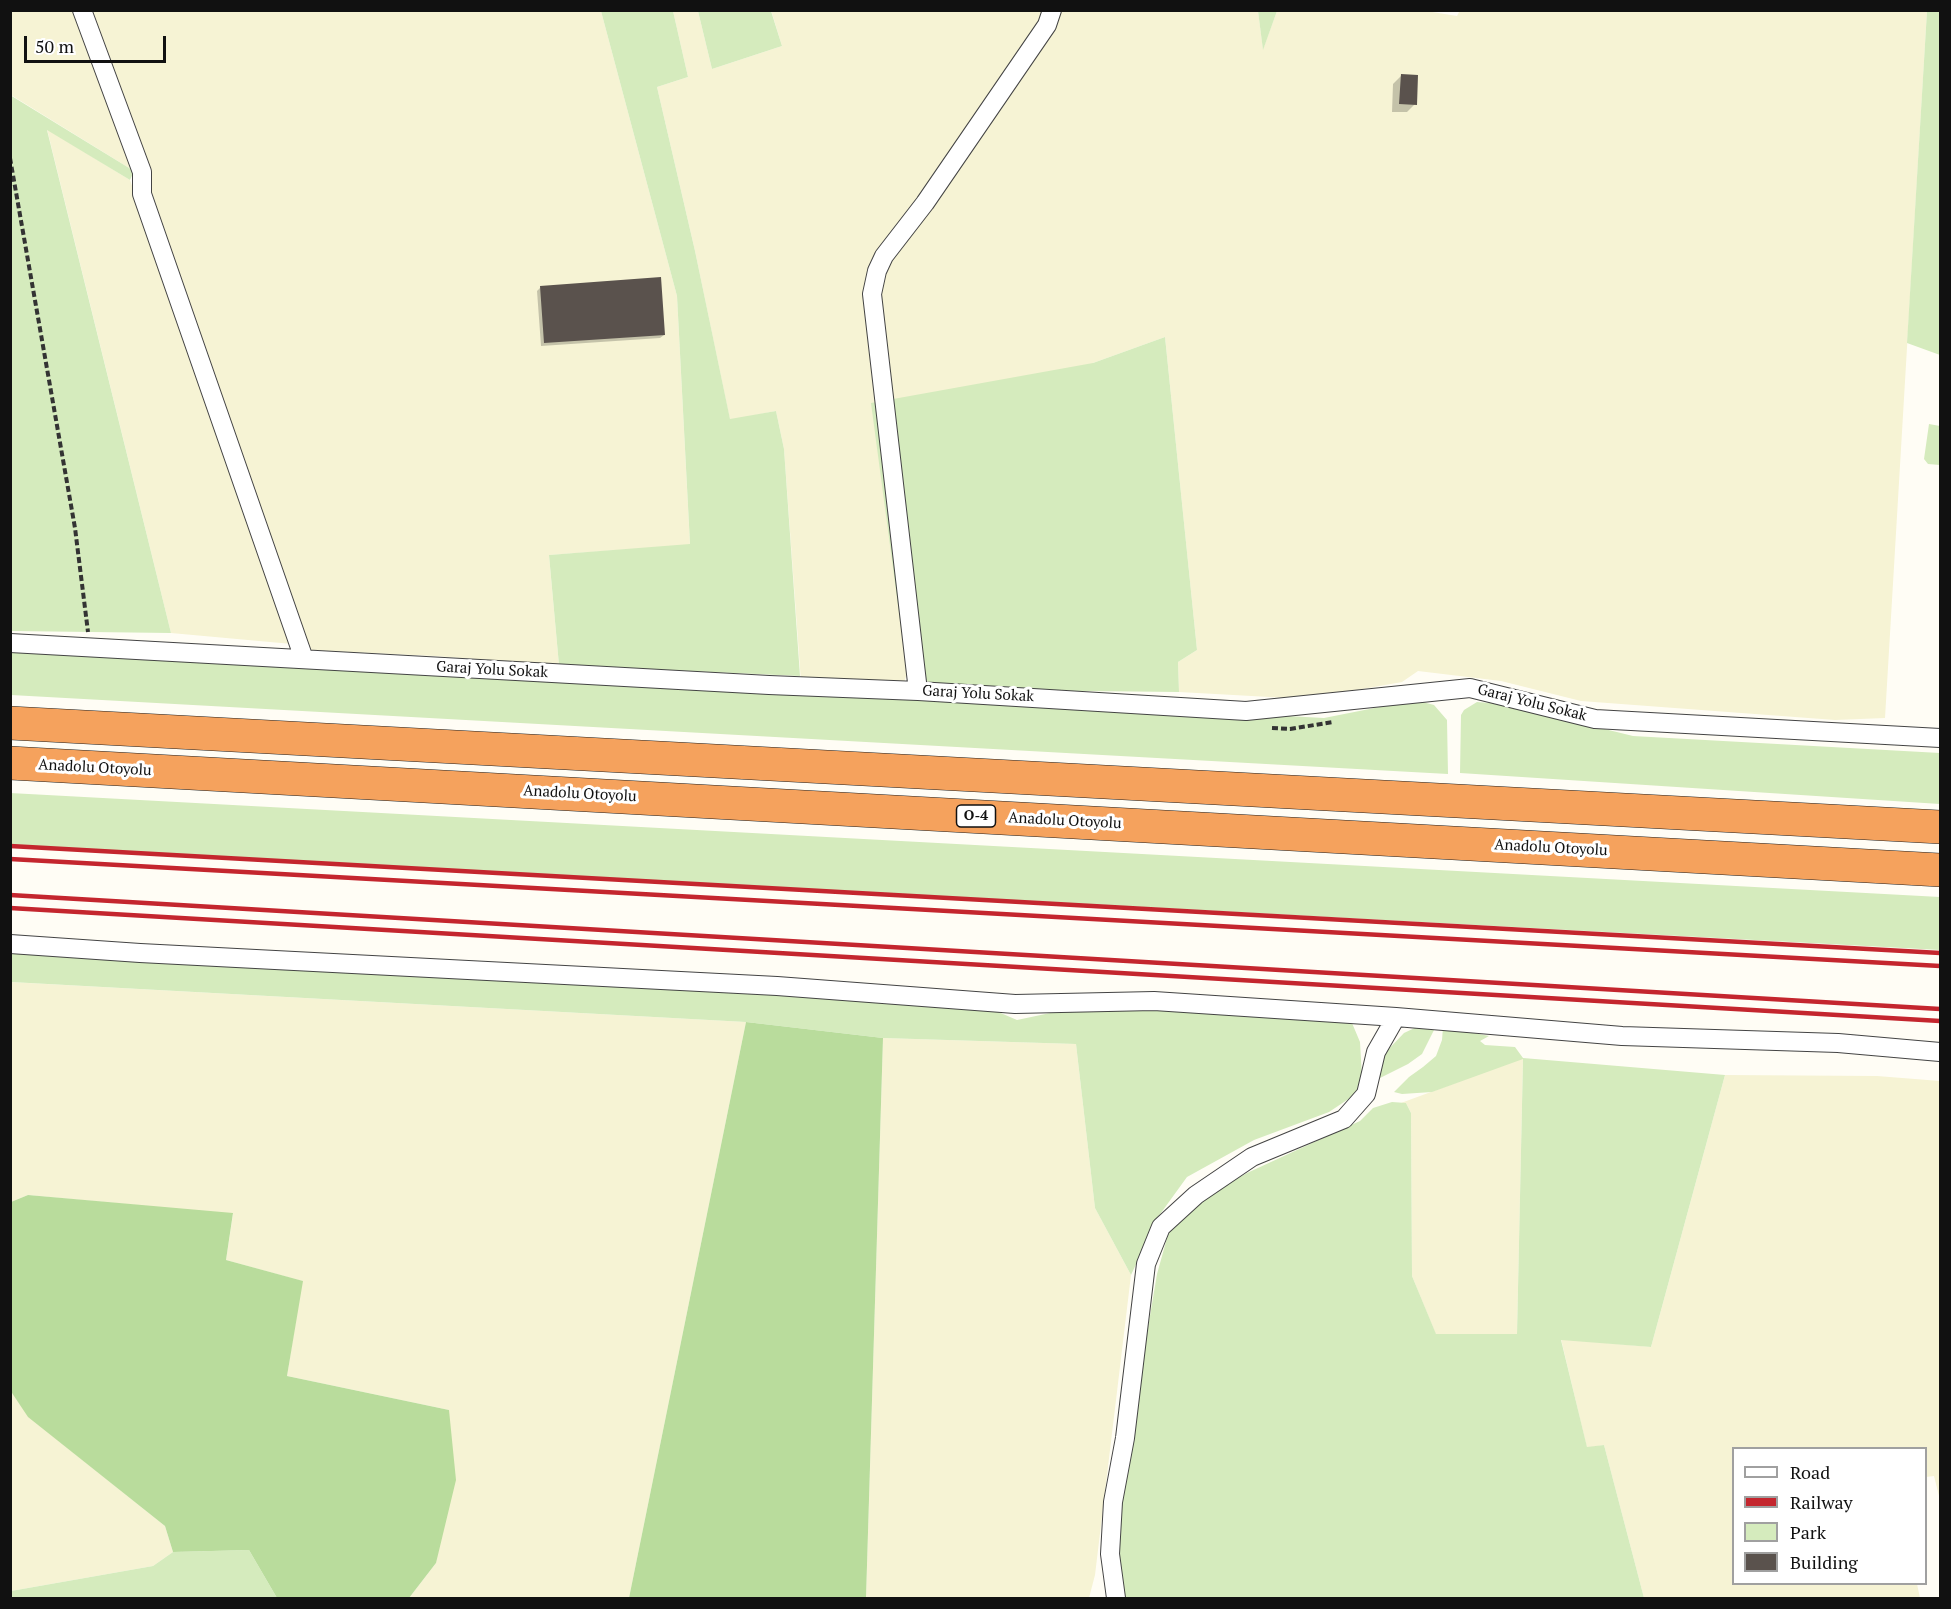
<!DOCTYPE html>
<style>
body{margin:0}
#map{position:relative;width:1951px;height:1609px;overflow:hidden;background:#fffdf5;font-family:"PT Serif",serif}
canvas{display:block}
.frame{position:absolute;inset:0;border:12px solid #111;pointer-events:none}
.legend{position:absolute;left:1732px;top:1447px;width:195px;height:138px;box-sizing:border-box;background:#fff;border:2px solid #a0a0a0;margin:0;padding:8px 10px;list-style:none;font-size:18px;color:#111}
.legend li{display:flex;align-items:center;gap:12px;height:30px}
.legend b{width:30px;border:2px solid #a0a0a0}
.scale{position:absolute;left:24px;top:36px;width:142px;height:27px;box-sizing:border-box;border:3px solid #111;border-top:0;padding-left:8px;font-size:18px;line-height:21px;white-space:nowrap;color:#111;-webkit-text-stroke:4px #fff;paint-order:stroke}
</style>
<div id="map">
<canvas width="1951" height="1609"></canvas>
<div class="frame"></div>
<ul class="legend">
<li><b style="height:8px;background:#fff"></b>Road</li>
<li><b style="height:8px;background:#c4262e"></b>Railway</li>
<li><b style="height:16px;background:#d5ebbd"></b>Park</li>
<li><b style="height:16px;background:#5a524d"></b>Building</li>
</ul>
<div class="scale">50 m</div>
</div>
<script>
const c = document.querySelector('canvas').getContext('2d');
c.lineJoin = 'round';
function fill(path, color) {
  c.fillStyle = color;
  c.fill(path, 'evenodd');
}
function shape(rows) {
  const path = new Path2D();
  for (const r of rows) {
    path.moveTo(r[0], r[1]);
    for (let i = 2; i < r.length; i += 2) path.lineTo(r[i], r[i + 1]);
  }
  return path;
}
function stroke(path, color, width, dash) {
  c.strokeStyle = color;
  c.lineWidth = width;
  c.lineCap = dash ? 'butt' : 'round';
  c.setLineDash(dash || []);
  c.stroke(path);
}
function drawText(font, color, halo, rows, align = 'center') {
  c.font = font + ' "PT Serif",serif';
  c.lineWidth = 6;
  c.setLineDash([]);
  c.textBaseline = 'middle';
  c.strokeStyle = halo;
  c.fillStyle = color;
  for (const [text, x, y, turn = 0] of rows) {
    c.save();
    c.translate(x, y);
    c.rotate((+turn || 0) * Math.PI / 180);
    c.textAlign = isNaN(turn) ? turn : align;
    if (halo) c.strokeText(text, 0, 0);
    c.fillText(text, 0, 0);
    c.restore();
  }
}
const farmland = shape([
 [771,10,1258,11,1263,49,1277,11,1420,10,1457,16,1460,10,1927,11,1885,718,1835,720,1581,701,1501,681,1418,671,1402,682,1306,699,1179,692,1178,662,1197,650,1165,337,1093,363,907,673,904,683,801,682,784,449,776,411,730,420,695,251,657,87,688,77,673,11,698,11,712,69,782,46],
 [10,11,601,11,677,296,690,545,549,555,559,665,434,656,308,650,148,182,134,171,11,95],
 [47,129,130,180,292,644,171,633],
 [10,982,746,1022,629,1598,409,1598,436,1563,449,1410,287,1376,302,1281,226,1260,233,1214,28,1195,11,1202],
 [883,1038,1076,1044,1095,1208,1131,1275,1095,1575,1089,1598,866,1598],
 [1523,1058,1517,1334,1436,1335,1412,1276,1411,1113,1406,1103,1401,1103],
 [1725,1075,1877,1076,1940,1081,1940,1500,1934,1476,1926,1477,1926,1448,1734,1448,1734,1584,1917,1584,1920,1598,1644,1598,1604,1445,1587,1448,1561,1339,1651,1347],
 [10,1390,29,1417,165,1526,173,1552,153,1566,11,1591]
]);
const green = shape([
 [601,11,673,11,688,77,657,87,695,251,730,419,776,411,784,449,800,676,559,665,549,555,690,544,677,296],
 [698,11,771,11,782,46,712,69],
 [1258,11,1277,11,1263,50],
 [1927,11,1940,11,1940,355,1907,343],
 [10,95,134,171,130,180,47,130,171,633,11,631],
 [1165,337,1197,650,1178,662,1179,692,993,690,932,683,907,673,871,403,1093,363],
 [1929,424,1940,426,1940,465,1928,464,1924,459],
 [10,647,1324,718,1415,700,1434,705,1447,720,1448,774,11,695],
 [1477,702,1503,704,1633,736,1940,753,1940,804,1460,773,1461,715,1464,710],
 [10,793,1940,897,1940,950,11,846],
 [10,950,881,1001,996,1011,1017,1020,1088,1005,1332,1016,1352,1023,1360,1042,1362,1077,1359,1092,1329,1112,1254,1140,1187,1177,1158,1217,1131,1275,1095,1208,1076,1044,883,1038,746,1022,11,982],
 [1421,1025,1429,1026,1434,1030,1422,1054,1408,1064,1380,1078,1377,1076,1381,1057,1404,1033],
 [1443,1027,1489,1036,1480,1041,1485,1045,1515,1047,1523,1058,1725,1075,1651,1347,1561,1340,1587,1447,1604,1445,1644,1598,1122,1598,1119,1587,1118,1507,1157,1274,1169,1231,1196,1202,1247,1173,1360,1121,1373,1108,1392,1102,1406,1103,1411,1113,1412,1276,1436,1334,1517,1334,1523,1059,1432,1092,1402,1094,1394,1092,1409,1077,1423,1067,1436,1056,1442,1040],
 [249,1550,277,1598,11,1598,11,1591,153,1566,173,1552]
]);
const forest = shape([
 [746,1022,883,1038,866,1598,629,1598],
 [28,1195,233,1213,226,1260,303,1281,287,1376,449,1410,456,1480,436,1563,409,1598,277,1598,249,1550,173,1552,165,1526,28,1417,10,1390,11,1202]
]);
const shadow = shape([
 [1401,76,1415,104,1407,112,1392,112,1393,84],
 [541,287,664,335,660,338,541,346,537,291]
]);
const building = shape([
 [1401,74,1418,75,1417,105,1399,104],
 [661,277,665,335,544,343,540,286]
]);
const path = shape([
 [10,158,75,528,88,632],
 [1272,728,1290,729,1333,722]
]);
const minor = shape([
 [82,10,142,172,142,194,304,659],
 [10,643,769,685,918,691,1246,711,1470,688,1595,719,1940,738],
 [918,691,872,294,877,271,884,256,925,203,1047,25,1052,10],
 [10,944,140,953,777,986,1015,1004,1154,1001,1396,1017,1622,1036,1838,1043,1940,1052],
 [1116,1598,1110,1554,1113,1502,1125,1438,1146,1264,1161,1227,1196,1195,1252,1157,1344,1119,1366,1094,1376,1052,1396,1017]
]);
const motorway = shape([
 [10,723,1940,827],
 [10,763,1940,870]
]);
const rail = shape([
 [10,846,1940,953],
 [10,859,1940,966],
 [10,895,1940,1009],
 [10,908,1940,1021]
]);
const shields = [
 [976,816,39]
];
const shieldNames = [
 ["O-4",976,816]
];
const streetNames = [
 ["Garaj Yolu Sokak",492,670,3],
 ["Garaj Yolu Sokak",978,694,3],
 ["Garaj Yolu Sokak",1532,703,14],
 ["Anadolu Otoyolu",95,768,3],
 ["Anadolu Otoyolu",580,794,3],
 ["Anadolu Otoyolu",1065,821,3],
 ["Anadolu Otoyolu",1551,848,3]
];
fill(farmland, '#f6f3d4');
fill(green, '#d5ebbd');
fill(forest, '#b9dc9c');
fill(shadow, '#0003');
fill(building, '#5a524d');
stroke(minor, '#444', 20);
stroke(motorway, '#222', 34);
stroke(path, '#333', 4, [6, 3]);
stroke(minor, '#fff', 18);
stroke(motorway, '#f5a25d', 33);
stroke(rail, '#c4262e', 4.5);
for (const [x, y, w] of shields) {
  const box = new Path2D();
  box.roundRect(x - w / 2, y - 11, w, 22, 4.5);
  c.fillStyle = '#fff';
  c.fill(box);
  stroke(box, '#111', 1.5);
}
drawText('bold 14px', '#111', null, shieldNames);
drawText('15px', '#111', '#fff', streetNames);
</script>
